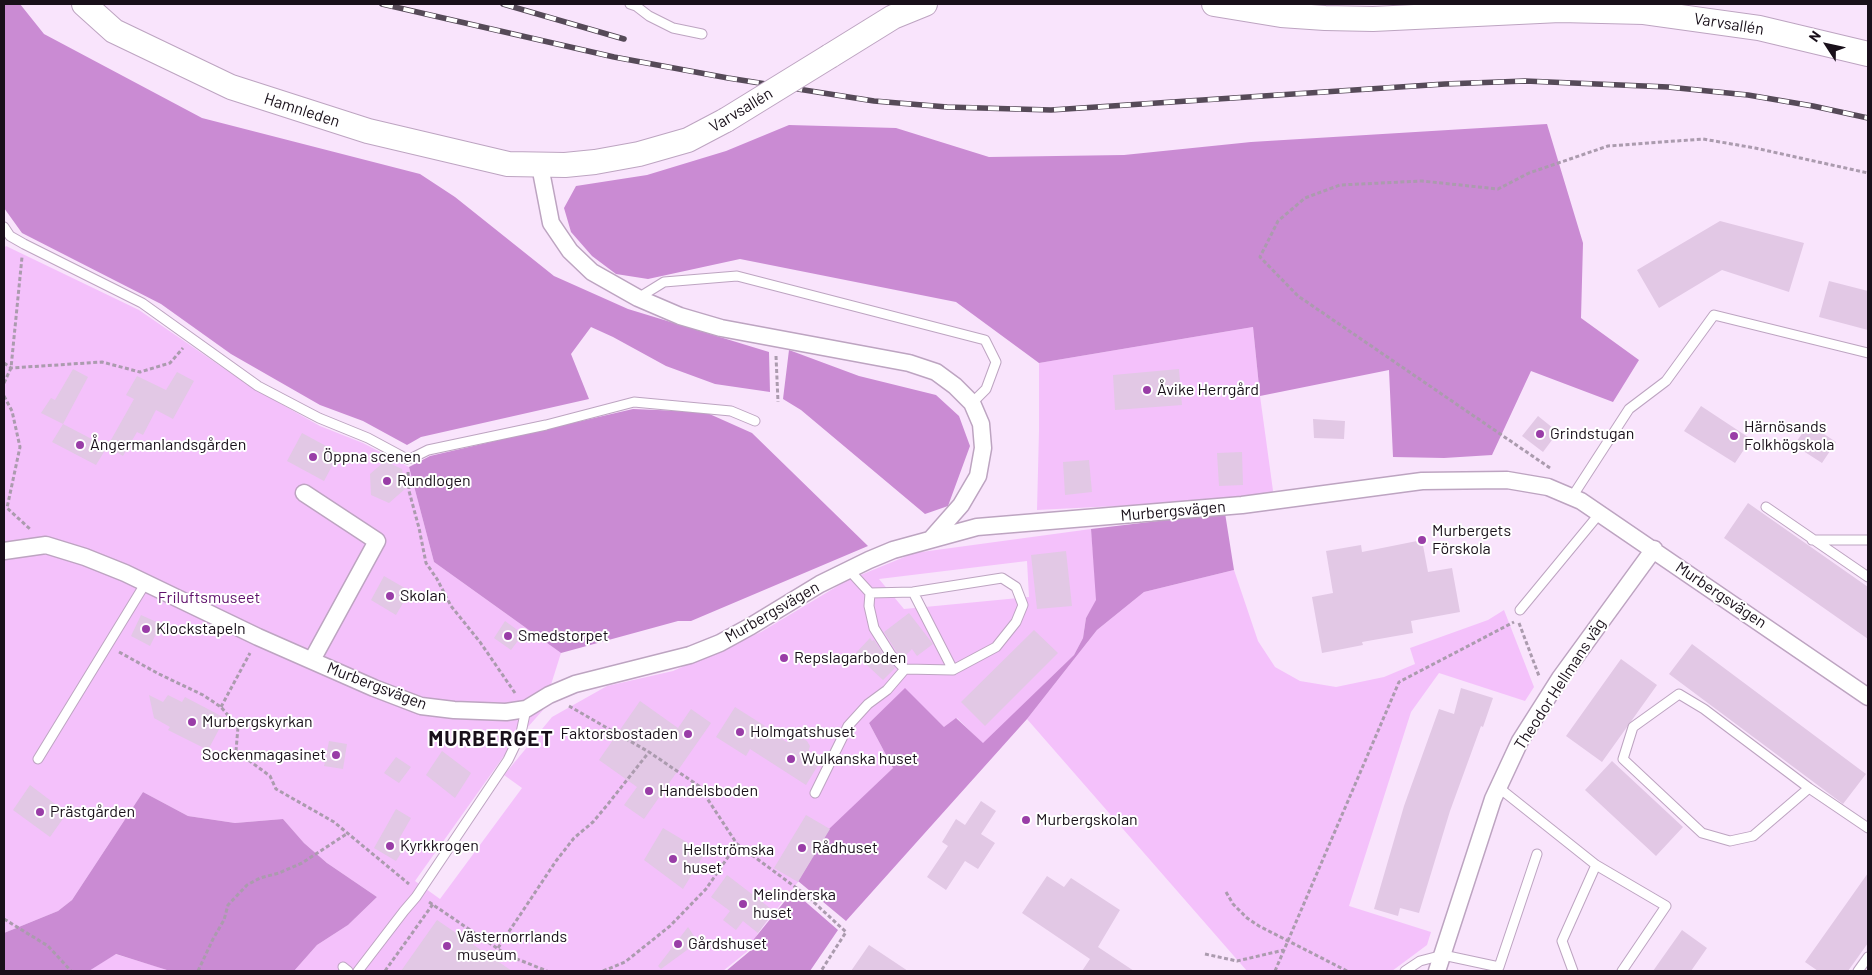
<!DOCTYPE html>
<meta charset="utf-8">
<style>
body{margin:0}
#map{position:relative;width:1872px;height:975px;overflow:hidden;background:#f9e4fc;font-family:Barlow,sans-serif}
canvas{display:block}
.frame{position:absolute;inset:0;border:5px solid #19101a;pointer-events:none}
.north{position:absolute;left:1802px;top:20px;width:50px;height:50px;-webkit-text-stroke:4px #fff;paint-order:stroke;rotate:305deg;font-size:14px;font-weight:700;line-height:20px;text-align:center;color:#19101a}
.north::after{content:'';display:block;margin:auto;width:18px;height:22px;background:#19101a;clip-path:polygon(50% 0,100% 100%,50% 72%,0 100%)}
</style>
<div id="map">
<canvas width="1872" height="975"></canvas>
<div class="frame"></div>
<div class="north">N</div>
</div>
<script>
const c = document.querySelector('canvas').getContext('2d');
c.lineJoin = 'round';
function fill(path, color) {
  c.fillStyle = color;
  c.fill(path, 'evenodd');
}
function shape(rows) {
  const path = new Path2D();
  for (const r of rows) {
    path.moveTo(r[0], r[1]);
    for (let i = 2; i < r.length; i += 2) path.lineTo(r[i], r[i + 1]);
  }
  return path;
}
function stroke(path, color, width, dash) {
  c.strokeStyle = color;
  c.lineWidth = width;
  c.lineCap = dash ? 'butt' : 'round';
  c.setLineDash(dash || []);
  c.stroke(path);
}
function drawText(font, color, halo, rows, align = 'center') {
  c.font = font + ' Barlow,sans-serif';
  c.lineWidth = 4;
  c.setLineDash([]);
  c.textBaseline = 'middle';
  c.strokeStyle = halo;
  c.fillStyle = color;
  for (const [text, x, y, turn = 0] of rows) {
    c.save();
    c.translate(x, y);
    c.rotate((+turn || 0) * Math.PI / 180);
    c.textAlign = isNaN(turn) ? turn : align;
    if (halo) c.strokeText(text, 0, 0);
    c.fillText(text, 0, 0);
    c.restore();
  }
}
const green = shape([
 [6,246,139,310,251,387,320,426,363,443,409,467,434,562,561,653,543,710,511,746,415,881,440,899,522,788,504,775,552,717,607,686,673,671,761,632,846,581,914,553,1091,529,1097,600,1086,618,1083,638,1074,655,983,744,957,718,945,728,905,689,869,723,893,768,830,829,798,882,758,933,749,950,723,971,294,971,317,945,348,925,377,897,327,863,304,843,283,819,235,823,188,816,143,792,72,900,58,911,4,933,4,248],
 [1027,561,1029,597,904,609,879,579],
 [1253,327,1260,396,1274,498,1037,510,1039,431,1039,363],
 [1234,570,1258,641,1275,667,1300,681,1336,687,1384,677,1415,664,1410,648,1488,620,1504,610,1534,687,1525,701,1439,673,1411,712,1349,906,1431,932,1427,945,1392,971,1247,971,1027,719,1097,630,1144,592],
 [115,954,155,966,170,971,89,971]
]);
const forest = shape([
 [4,4,20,4,44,34,202,118,420,174,455,197,554,276,628,309,769,352,770,392,715,384,666,366,613,337,591,327,571,354,589,399,421,437,407,445,363,421,320,405,231,354,161,304,22,233,4,208],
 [1547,124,1583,243,1581,318,1639,360,1613,402,1531,371,1492,455,1444,458,1393,457,1389,370,1260,396,1253,327,1039,363,956,302,740,259,648,279,616,274,592,256,571,232,564,208,576,186,647,175,726,151,789,125,896,128,989,157,1124,155,1251,142],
 [789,350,859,376,936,395,959,416,970,446,948,506,925,514,801,410,783,399],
 [633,409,705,412,752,433,868,546,691,621,678,621,561,653,434,562,409,467,430,456],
 [1225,513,1234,570,1144,592,1097,630,1027,719,846,921,798,881,829,829,893,768,869,723,905,688,944,727,956,718,983,743,1074,655,1083,638,1086,618,1096,600,1091,529],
 [143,792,188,816,235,823,283,819,304,843,327,863,377,897,348,925,317,945,294,971,170,971,116,954,89,971,4,971,4,933,58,911,72,900],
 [793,891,838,930,810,971,726,971,750,951,754,939]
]);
const building = shape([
 [1720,221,1804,243,1789,292,1722,270,1659,308,1637,270],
 [1829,281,1868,291,1868,330,1819,317],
 [73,369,88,377,63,424,41,413,51,398,55,400],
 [1179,369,1182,405,1115,410,1113,375],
 [177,372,194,381,173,419,156,410,143,435,137,432,123,456,107,447,134,399,126,395,137,376,166,390],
 [1701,406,1751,439,1735,463,1684,431],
 [1538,416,1558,432,1543,452,1522,436],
 [1313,419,1345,421,1344,439,1314,438],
 [63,424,107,447,96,465,52,442],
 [1809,424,1836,442,1822,463,1794,445],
 [302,433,339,453,324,481,287,461],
 [1242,452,1243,485,1219,486,1217,453],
 [1089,460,1092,492,1065,495,1063,462],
 [385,461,402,469,405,489,389,503,371,495,370,474],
 [1748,503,1868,587,1868,639,1724,538],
 [1422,540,1428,572,1452,568,1460,612,1411,621,1413,633,1362,642,1363,645,1322,653,1312,597,1333,593,1326,551,1361,545,1362,552],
 [1066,551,1072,606,1037,609,1031,555],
 [384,576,410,591,396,615,371,600],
 [909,613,933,644,917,656,912,649,903,658,896,651,884,632],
 [141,615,161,624,150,646,131,636],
 [505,621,523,634,511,650,494,638],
 [1034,630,1058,653,985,726,961,702],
 [870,638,872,641,874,640,886,658,895,668,883,680,855,654],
 [1692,644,1866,774,1843,804,1669,674],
 [1621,659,1657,685,1602,762,1566,736],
 [1461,688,1493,698,1483,727,1481,726,1450,811,1419,913,1400,908,1398,916,1374,909,1404,806,1439,709,1454,714],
 [149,695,163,702,168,695,182,702,185,697,225,718,208,750,168,730,170,727,154,718],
 [640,701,678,728,691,709,711,723,644,819,624,805,637,787,599,760],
 [735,707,765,726,763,728,787,742,800,737,807,741,810,746,808,753,820,762,806,785,750,749,746,756,716,737],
 [329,741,347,744,343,769,324,766],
 [442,751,471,773,455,798,426,775],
 [396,757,411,767,399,783,384,773],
 [1612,761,1683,827,1656,856,1585,790],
 [30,785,67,813,50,837,13,810],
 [981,801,996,811,981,834,995,843,978,869,965,861,946,890,927,877,948,846,942,842,956,819,965,825],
 [396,809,411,818,399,839,407,844,396,861,374,848],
 [806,815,830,829,798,882,774,868],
 [663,828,705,853,683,889,644,860],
 [1868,873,1868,943,1848,971,1818,971,1805,962],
 [727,875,774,911,758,933,743,921,736,930,723,920,730,911,711,897],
 [1047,876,1064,887,1071,878,1120,910,1098,947,1134,971,1082,971,1090,959,1022,913],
 [437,920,512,971,401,971],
 [688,927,698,942,661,969,658,966],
 [1682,930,1707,948,1691,971,1653,971],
 [869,945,908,971,851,971]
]);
const path = shape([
 [776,356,778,402],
 [4,363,11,368,102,362,140,372,170,363,183,348],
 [4,383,11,368,22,257],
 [4,396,12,411,20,447,7,508,30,529],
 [1550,468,1298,296,1260,257,1278,221,1305,198,1340,185,1422,181,1498,189,1529,173,1608,146,1703,139,1755,148,1868,173],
 [408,472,409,491,419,528,426,563,437,579,451,606,480,642,515,693],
 [1519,623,1539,676],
 [119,652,159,674,203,695,221,707,238,727,236,751,270,776,276,789,334,822,409,884],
 [569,706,649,752,699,786,737,844,806,895,846,932,821,971],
 [221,707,250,653],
 [1226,892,1233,904,1247,918,1259,926,1347,971],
 [429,902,507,955,547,971],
 [4,919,48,946,71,971],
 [498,948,556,861,574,838,593,822,608,804,649,752],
 [1205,954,1237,961,1284,950],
 [198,971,213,939,224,920,228,905,247,885,260,878,279,873,302,863,348,833],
 [385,971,433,904],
 [603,971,625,962,670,926,706,889,737,844],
 [1275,971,1399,682,1514,622]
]);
const lane = shape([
 [630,4,636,6,649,16,673,28,702,34],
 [4,227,10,236,24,244,142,303,258,386,319,418,368,438,407,459,414,457,428,450,546,425,634,402,731,411,755,421],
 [638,298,664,282,737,276,985,340,996,362,986,389,972,403],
 [1572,497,1629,409,1666,381,1714,315,1868,353],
 [1766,507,1868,577],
 [1812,540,1868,540],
 [849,570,870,593,913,592,1002,578,1016,587,1023,605,1016,622,996,647,953,670,913,592],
 [870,593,869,606,874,628,891,655,905,669,953,670],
 [1520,610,1600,513],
 [38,759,145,584],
 [1498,787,1596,865,1666,906,1622,971],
 [1809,788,1753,836,1730,841,1702,833,1623,759,1633,727,1679,694,1704,709,1809,788,1868,828],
 [815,793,848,726,868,704,887,690,905,669],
 [343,967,348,971],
 [358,971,404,911,416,897,508,760,521,733,526,709],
 [1405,971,1420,961,1443,955,1499,967,1537,854],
 [1573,971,1562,941,1596,865],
 [1858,971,1868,957]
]);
const street = shape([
 [540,166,551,223,570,251,592,272,638,298,680,316,721,328,909,363,936,372,955,386,972,403,981,424,983,448,978,476,961,505,931,539],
 [304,493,377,541,312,660],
 [4,551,46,545,85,557,125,573,258,637,374,688,421,706,454,710,506,712,526,709,549,695,575,684,690,655,720,643,751,626,820,584,869,560,893,550,977,527,1242,505,1422,481,1507,480,1548,487,1581,501,1868,697],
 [1437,971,1493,799,1520,741,1560,678,1654,549]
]);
const secondary = shape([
 [84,4,114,31,231,87,368,131,508,164,565,165,595,162,639,154,688,140,726,120],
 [1214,4,1281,15,1325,18,1373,19,1560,10,1644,12,1759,28,1868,54],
 [830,56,893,17,925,4]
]);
const rail = shape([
 [382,4,614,57,728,78,874,101,947,107,1051,110,1445,84,1525,81,1668,87,1748,95,1813,106,1868,118],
 [503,4,624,39]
]);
const secondaryBridge = shape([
 [726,120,830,56]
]);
const markers = [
 [1147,390,5,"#993da7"],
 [1540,434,5,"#993da7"],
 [1734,436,5,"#993da7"],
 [80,445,5,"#993da7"],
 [313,457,5,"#993da7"],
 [387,481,5,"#993da7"],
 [1422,540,5,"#993da7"],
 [390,596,5,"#993da7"],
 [146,629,5,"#993da7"],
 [508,636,5,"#993da7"],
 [784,658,5,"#993da7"],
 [192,722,5,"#993da7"],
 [740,732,5,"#993da7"],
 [688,734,5,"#993da7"],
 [336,755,5,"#993da7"],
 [791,759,5,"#993da7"],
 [649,791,5,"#993da7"],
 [40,812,5,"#993da7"],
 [1026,820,5,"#993da7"],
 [390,846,5,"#993da7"],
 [802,848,5,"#993da7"],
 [673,859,5,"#993da7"],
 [743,904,5,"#993da7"],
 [678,944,5,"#993da7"],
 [447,946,5,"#993da7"]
];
const streetNames = [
 ["Varvsallén",1729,24,9],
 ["Hamnleden",302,110,18],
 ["Varvsallén",741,110,-31],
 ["Murbergsvägen",1173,511,-5],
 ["Murbergsvägen",1721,595,34],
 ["Murbergsvägen",772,612,-30],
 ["Theodor Hellmans väg",1560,684,-57],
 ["Murbergsvägen",377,686,21]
];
const poiNames = [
 ["Åvike Herrgård",1157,390],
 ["Härnösands",1744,427],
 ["Folkhögskola",1744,445],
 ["Grindstugan",1550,434],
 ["Ångermanlandsgården",90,445],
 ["Öppna scenen",323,457],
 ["Rundlogen",397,481],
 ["Murbergets",1432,531],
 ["Förskola",1432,549],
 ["Skolan",400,596],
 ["Klockstapeln",156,629],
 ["Smedstorpet",518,636],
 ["Repslagarboden",794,658],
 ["Murbergskyrkan",202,722],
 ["Holmgatshuset",750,732],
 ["Faktorsbostaden",678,734,"right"],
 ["Sockenmagasinet",326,755,"right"],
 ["Wulkanska huset",801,759],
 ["Handelsboden",659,791],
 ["Prästgården",50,812],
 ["Murbergskolan",1036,820],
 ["Kyrkkrogen",400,846],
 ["Rådhuset",812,848],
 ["Hellströmska",683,850],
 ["huset",683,868],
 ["Melinderska",753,895],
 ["huset",753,913],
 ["Västernorrlands",457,937],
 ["museum",457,955],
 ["Gårdshuset",688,944]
];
const parkNames = [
 ["Friluftsmuseet",209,598]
];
const districtNames = [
 ["MURBERGET",491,739]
];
fill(green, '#f4c1fb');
fill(forest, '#ca8bd3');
fill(building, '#e2c8e5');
stroke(lane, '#bda4c1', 11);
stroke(street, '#bda4c1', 19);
stroke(secondary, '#bda4c1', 26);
stroke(path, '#ab9bae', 3, [4, 2.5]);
stroke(lane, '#fff', 9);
stroke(street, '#fff', 16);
stroke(secondary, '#fff', 24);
stroke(rail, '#564a58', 5.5);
stroke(rail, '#fff', 4, [11]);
stroke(secondaryBridge, '#bda4c1', 26, []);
stroke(secondaryBridge, '#fff', 24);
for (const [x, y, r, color] of markers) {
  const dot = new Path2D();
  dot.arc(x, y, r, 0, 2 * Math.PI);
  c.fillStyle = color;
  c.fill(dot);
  stroke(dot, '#fff', 2);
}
drawText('16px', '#19101a', '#fff', streetNames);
drawText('16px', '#19101a', '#fff', poiNames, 'left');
drawText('16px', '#5f116b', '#fff', parkNames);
c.letterSpacing = '1px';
drawText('bold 21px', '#19101a', '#fff', districtNames);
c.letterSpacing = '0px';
</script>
